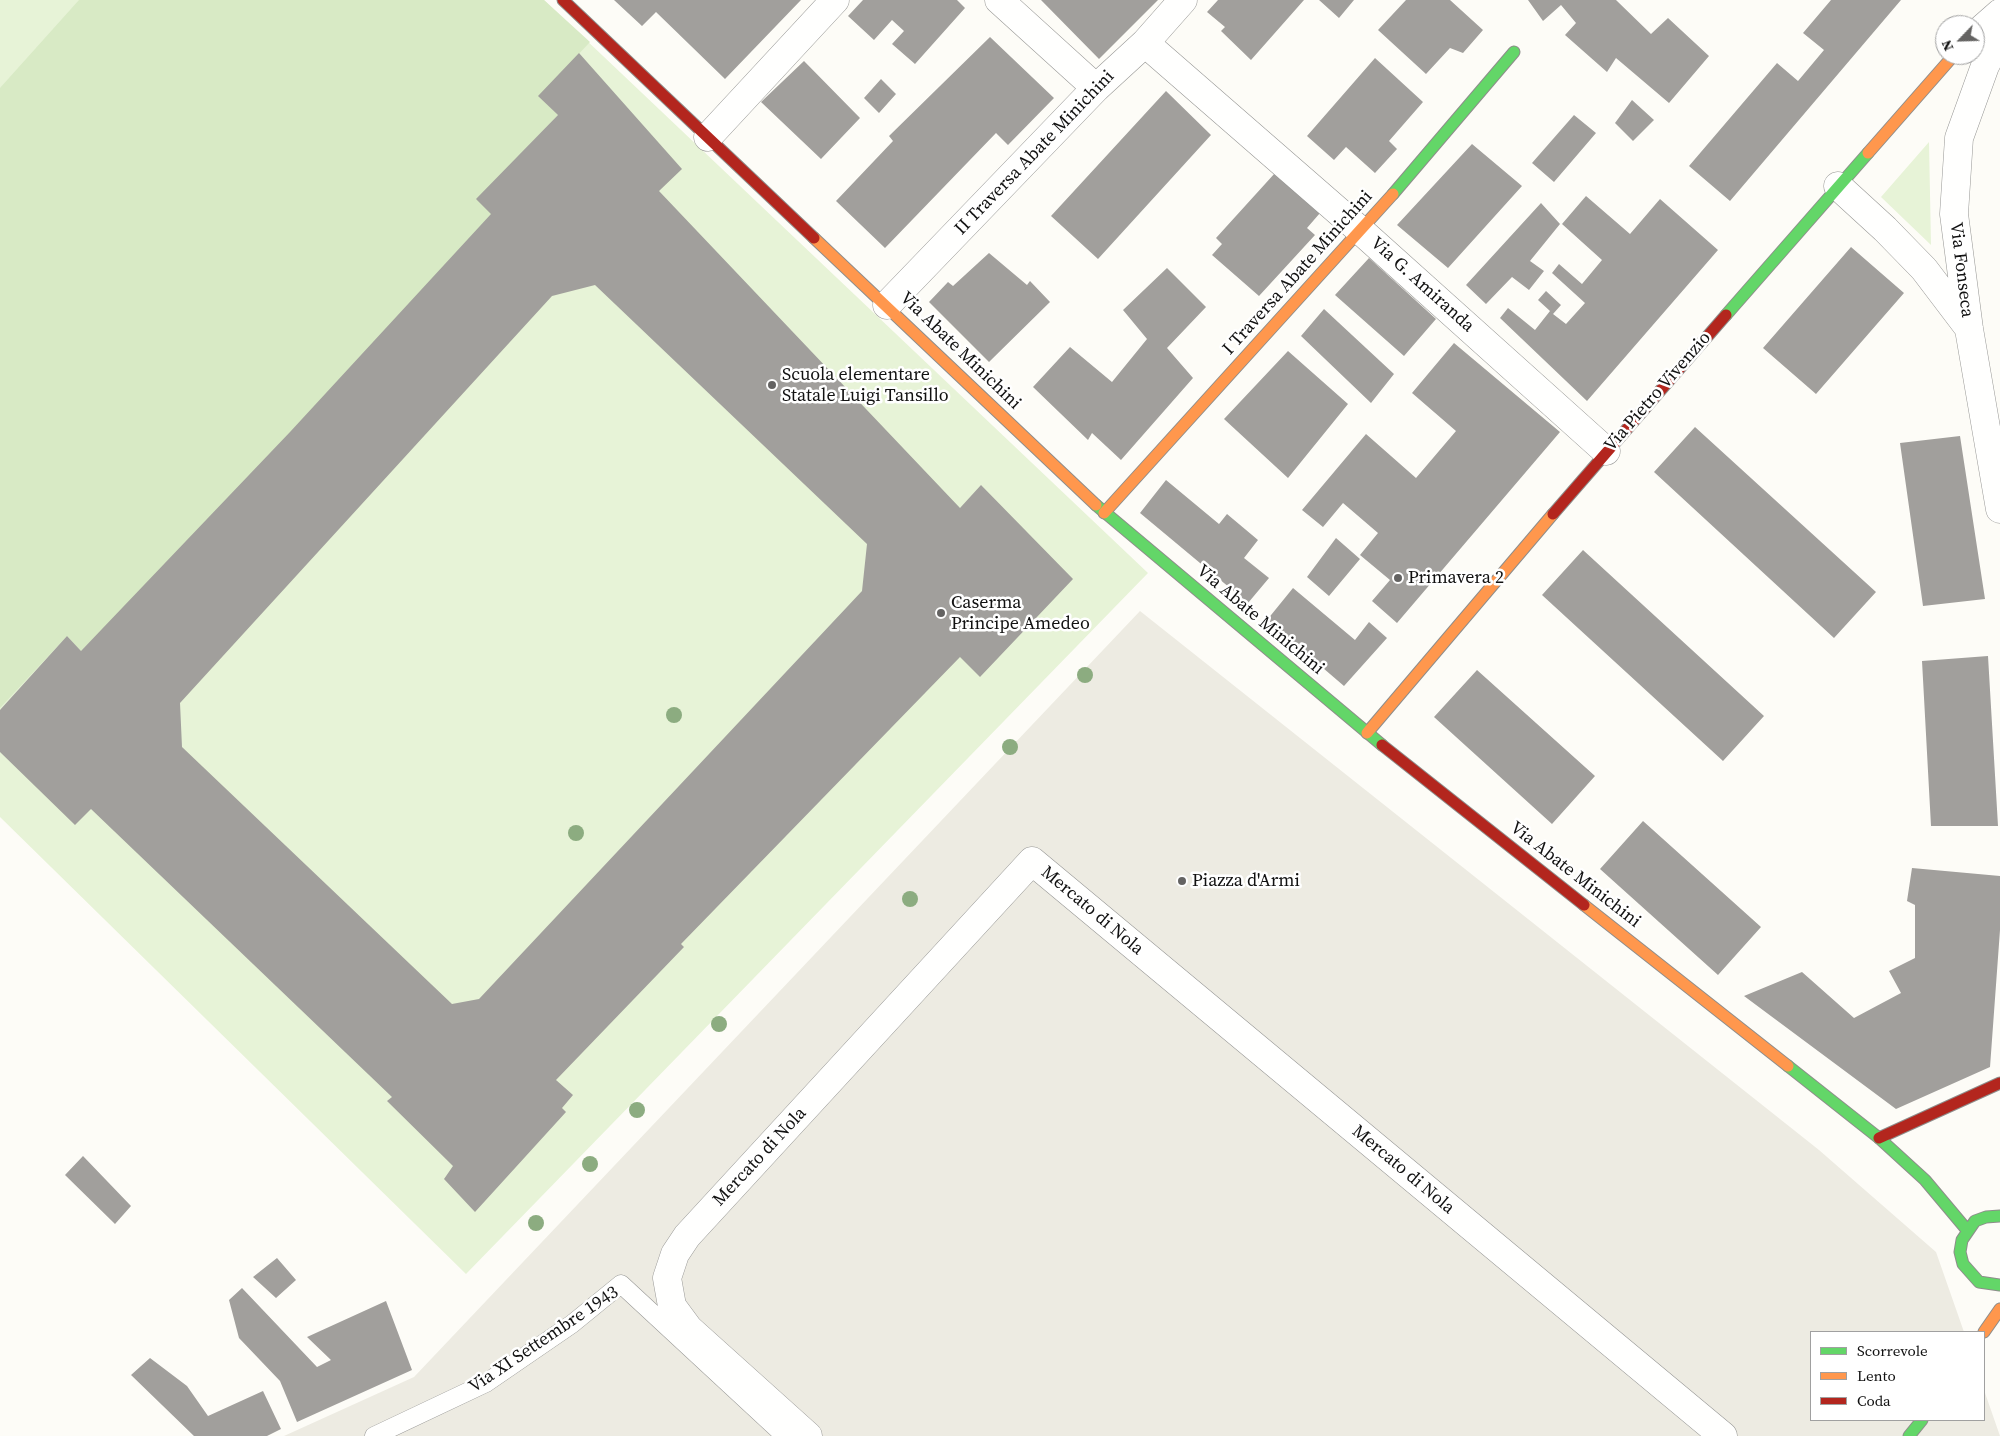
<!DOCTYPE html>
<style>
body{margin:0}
#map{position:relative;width:2000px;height:1436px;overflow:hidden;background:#fdfcf7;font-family:"Source Serif 4",serif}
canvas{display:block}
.legend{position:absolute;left:1810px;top:1331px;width:175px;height:90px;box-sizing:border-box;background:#fff;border:1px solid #a0a0a0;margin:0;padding:6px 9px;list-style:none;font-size:15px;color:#111}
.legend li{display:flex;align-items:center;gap:10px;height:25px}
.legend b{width:25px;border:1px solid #a0a0a0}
.north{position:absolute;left:1935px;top:15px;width:50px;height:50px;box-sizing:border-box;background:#fff;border:1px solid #a0a0a0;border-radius:50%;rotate:246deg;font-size:14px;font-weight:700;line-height:20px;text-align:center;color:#111}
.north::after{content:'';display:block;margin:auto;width:18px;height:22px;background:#646362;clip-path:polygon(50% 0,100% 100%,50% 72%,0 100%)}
</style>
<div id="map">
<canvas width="2000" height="1436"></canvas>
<ul class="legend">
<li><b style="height:6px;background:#63d668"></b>Scorrevole</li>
<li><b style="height:6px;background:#ff974d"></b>Lento</li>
<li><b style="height:6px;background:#b3261e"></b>Coda</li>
</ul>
<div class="north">N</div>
</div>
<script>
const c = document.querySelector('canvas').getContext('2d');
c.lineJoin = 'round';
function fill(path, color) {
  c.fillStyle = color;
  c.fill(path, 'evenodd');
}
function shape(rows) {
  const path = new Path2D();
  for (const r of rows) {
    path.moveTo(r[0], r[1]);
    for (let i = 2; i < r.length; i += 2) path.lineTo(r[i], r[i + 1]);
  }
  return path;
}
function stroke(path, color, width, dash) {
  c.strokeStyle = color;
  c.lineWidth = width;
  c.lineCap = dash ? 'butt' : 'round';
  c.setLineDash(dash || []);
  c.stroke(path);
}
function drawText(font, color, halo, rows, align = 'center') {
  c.font = font + ' "Source Serif 4",serif';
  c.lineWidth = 5;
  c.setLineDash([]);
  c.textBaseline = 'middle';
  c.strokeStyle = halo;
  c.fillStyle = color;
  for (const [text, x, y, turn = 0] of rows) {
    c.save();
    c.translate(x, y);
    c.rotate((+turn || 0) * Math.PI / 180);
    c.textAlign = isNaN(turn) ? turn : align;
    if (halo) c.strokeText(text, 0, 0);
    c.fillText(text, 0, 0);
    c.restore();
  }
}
const green = shape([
 [0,0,544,0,1148,573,466,1274,0,817],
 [1929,142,1931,245,1881,197]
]);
const forest = shape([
 [79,0,544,0,590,42,539,96,558,115,477,199,498,207,199,532,81,651,67,636,0,708,0,88]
]);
const plaza = shape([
 [1140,611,1819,1150,1936,1252,1964,1332,1811,1332,1811,1420,1984,1420,1984,1390,2000,1436,284,1436,414,1377]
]);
const building = shape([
 [614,0,801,0,725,79,656,12,642,26],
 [863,0,957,0,965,8,915,64,892,44,904,31,892,20,874,40,848,16],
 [1041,0,1158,0,1099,59],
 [1218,0,1304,0,1251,60,1221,31,1225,27,1207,12],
 [1319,0,1354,0,1339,18],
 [1406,0,1450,0,1483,30,1463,53,1450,48,1426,74,1378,30],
 [1528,0,1616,0,1651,34,1668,18,1709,56,1669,103,1616,58,1607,72,1565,35,1576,23,1561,5,1543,21],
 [1831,0,1901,0,1730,201,1689,166,1777,63,1798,81,1824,50,1803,33],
 [990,37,1054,98,1008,145,996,133,885,248,836,201,893,141,889,136],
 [579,53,682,169,659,191,960,508,981,485,1073,579,980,677,960,657,681,944,684,947,556,1080,573,1095,562,1108,566,1112,475,1212,444,1179,453,1166,387,1101,392,1097,91,809,75,825,0,752,0,710,67,636,81,651,290,432,491,214,476,199,558,115,538,96],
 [595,285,867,544,862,591,479,999,452,1004,182,747,180,703,552,296],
 [1375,58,1423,102,1389,141,1397,149,1375,173,1346,147,1334,160,1307,136],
 [804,61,860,118,821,159,761,102],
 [881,79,896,94,879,113,864,98],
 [1166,91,1211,135,1098,259,1051,216],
 [1632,100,1654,120,1633,141,1615,123],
 [1574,115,1596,133,1554,182,1532,163],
 [1472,144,1522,186,1448,268,1397,225],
 [1275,173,1320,213,1307,228,1315,235,1259,296,1212,255,1222,244,1216,238],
 [1586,196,1630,234,1660,199,1718,250,1587,401,1500,318,1508,308,1535,330,1550,311,1538,300,1546,291,1561,305,1553,314,1566,324,1585,303,1552,273,1559,264,1582,284,1602,260,1562,224],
 [1541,203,1560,224,1530,261,1544,271,1529,290,1512,277,1486,304,1466,285],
 [1851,247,1904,293,1816,394,1763,348],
 [989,253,1027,285,1030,281,1050,302,989,362,929,302,948,282,953,286],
 [1369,258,1436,319,1404,356,1335,295],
 [1167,268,1206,307,1167,348,1193,378,1121,460,1092,433,1088,440,1033,387,1070,347,1112,382,1147,339,1123,310],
 [1324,309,1394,374,1371,403,1301,336],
 [1454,343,1560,432,1397,623,1372,601,1390,580,1360,555,1378,533,1343,503,1323,527,1302,510,1366,434,1416,478,1456,431,1412,393],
 [1288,351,1348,404,1288,478,1224,419],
 [1695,427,1876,592,1834,638,1654,472],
 [1960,436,1985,599,1923,606,1900,443],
 [1166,480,1219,524,1227,514,1258,540,1244,558,1269,578,1248,603,1140,513],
 [1336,538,1360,559,1329,596,1307,577],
 [1583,550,1764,716,1723,761,1542,595],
 [1293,588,1355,640,1369,622,1387,638,1344,686,1267,620],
 [1988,656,1998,826,1931,826,1922,661],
 [1477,670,1595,776,1552,824,1434,717],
 [1643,821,1761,927,1718,975,1600,869],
 [1912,868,2000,876,2000,930,1990,1067,1896,1109,1744,996,1802,972,1854,1018,1901,993,1889,971,1915,958,1915,905,1907,901],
 [83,1156,131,1206,115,1224,65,1175],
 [277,1258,296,1280,276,1298,253,1277],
 [242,1288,317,1367,331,1360,307,1337,386,1301,412,1370,297,1422,280,1381,239,1338,229,1300],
 [150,1358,187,1386,208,1416,263,1391,281,1429,267,1436,194,1436,131,1375]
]);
const lane = shape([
 [374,1436,486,1383,572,1324,621,1284,785,1436]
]);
const street = shape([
 [999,0,1096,88],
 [1975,35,2000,13],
 [2000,37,1985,66,1959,138,1954,214,1969,329,2000,509],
 [1145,43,1361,231,1606,451],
 [708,137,835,0],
 [1838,186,1885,229,1924,269,1968,327],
 [887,305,1096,88,1145,43,1183,0],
 [808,1436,689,1329,672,1306,667,1278,675,1254,687,1236,1032,861,1723,1436]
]);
const fast = shape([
 [1393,194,1514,52],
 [1726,315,1868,153],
 [1096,505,1382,745],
 [1788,1066,1879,1138,1925,1180,1967,1230],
 [2000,1216,1986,1217,1975,1221,1962,1240,1960,1252,1963,1264,1979,1282,2000,1285],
 [1909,1436,1922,1420]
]);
const slow = shape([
 [1868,153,1954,55],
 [814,238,1096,505],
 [1104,513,1393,194],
 [1367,733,1553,514],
 [1584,905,1788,1066],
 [1984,1332,2000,1309]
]);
const jam = shape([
 [563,0,814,238],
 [1553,514,1726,315],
 [1382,745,1584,905],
 [1879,1138,2000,1083]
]);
const trees = [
 [1085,675],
 [674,715],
 [1010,747],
 [576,833],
 [910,899],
 [719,1024],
 [637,1110],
 [590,1164],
 [536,1223]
];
const markers = [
 [772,385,5,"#646362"],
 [1398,578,5,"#646362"],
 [941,613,5,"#646362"],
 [1182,881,5,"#646362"]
];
const streetNames = [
 ["II Traversa Abate Minichini",1035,153,-46],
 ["Via Fonseca",1961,270,83],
 ["I Traversa Abate Minichini",1298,273,-48],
 ["Via G. Amiranda",1422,285,42],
 ["Via Abate Minichini",960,351,44],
 ["Via Pietro Vivenzio",1658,392,-49],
 ["Via Abate Minichini",1260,620,40],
 ["Via Abate Minichini",1575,875,38],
 ["Mercato di Nola",1092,911,40],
 ["Mercato di Nola",760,1157,-47],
 ["Mercato di Nola",1403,1170,40],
 ["Via XI Settembre 1943",544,1340,-34]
];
const poiNames = [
 ["Scuola elementare",782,375],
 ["Statale Luigi Tansillo",782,396],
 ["Primavera 2",1408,578],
 ["Caserma",951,603],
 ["Principe Amedeo",951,624],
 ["Piazza d'Armi",1192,881]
];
fill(green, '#e7f3d7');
fill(forest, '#d8eac5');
fill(plaza, '#edebe2');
fill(building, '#a19f9c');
stroke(lane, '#979795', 19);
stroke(street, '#979795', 29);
stroke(fast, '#8e8d8b', 13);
stroke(slow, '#8e8d8b', 13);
stroke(jam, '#8e8d8b', 13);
stroke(lane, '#fffffe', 18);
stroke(street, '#fffffe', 28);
stroke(fast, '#63d668', 11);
stroke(slow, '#ff974d', 11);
stroke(jam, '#b3261e', 11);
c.fillStyle = '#8cac80';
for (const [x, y] of trees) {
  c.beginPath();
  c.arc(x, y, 8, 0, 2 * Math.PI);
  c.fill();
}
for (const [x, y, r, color] of markers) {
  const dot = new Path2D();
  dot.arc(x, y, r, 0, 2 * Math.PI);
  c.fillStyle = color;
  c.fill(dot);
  stroke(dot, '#fff', 2);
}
drawText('18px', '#111', '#fff', streetNames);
drawText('18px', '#111', '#fff', poiNames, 'left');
</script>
